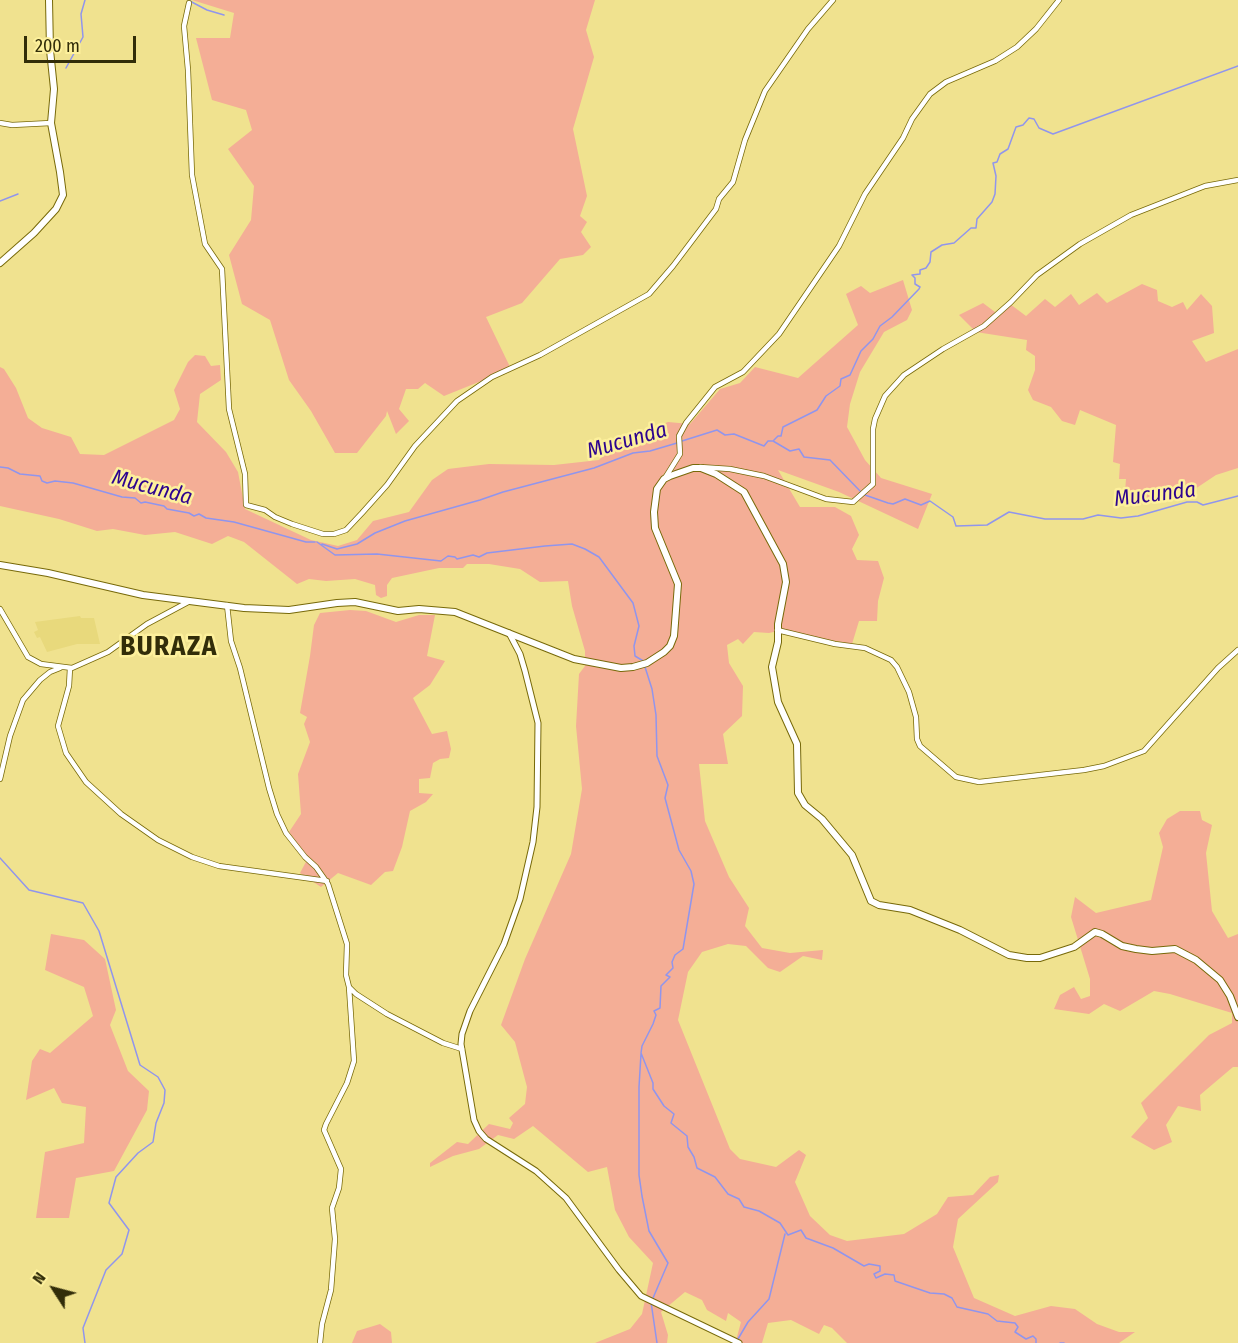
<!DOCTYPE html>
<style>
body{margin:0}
#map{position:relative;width:1238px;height:1343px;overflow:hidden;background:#f0e28f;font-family:"Fira Sans Condensed",sans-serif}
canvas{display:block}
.north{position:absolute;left:24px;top:1259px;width:60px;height:60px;-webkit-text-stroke:4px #fdf09c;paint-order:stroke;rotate:306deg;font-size:16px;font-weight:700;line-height:24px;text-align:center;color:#322d09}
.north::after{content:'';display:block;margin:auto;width:21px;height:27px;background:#322d09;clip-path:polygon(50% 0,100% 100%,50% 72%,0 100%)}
.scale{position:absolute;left:24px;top:36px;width:112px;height:27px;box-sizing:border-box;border:3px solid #322d09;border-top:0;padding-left:8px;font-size:18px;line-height:21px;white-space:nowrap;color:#322d09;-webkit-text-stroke:4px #fdf09c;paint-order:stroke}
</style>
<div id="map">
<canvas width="1238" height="1343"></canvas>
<div class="north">N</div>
<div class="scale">200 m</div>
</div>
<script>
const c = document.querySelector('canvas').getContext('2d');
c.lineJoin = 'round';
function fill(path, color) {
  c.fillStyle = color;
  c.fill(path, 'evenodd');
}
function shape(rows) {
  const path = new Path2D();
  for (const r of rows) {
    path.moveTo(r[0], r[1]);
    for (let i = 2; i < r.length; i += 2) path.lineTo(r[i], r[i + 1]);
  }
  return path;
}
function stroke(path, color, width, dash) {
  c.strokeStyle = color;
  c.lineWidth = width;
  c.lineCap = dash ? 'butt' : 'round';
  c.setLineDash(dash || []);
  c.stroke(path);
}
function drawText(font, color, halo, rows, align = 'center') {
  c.font = font + ' "Fira Sans Condensed",sans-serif';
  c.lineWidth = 5;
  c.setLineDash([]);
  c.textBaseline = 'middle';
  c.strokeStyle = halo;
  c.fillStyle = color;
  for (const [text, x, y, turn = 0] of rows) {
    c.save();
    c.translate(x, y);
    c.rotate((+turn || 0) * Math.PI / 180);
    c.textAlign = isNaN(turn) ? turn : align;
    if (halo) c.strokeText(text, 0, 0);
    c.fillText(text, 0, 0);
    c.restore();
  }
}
const built = shape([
 [80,616,81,618,94,618,100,644,77,644,47,652,40,637,37,638,34,632,38,630,35,622]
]);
const green = shape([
 [192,0,595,0,586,30,594,57,573,129,587,196,580,216,587,222,581,232,591,247,583,255,560,259,522,303,486,317,511,369,444,396,425,383,418,389,406,389,399,409,409,421,396,434,387,411,386,416,357,453,335,453,311,411,289,380,270,320,242,304,229,255,251,220,254,186,228,149,252,130,246,110,212,100,196,38,230,38,234,13],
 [903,280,912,310,907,320,884,332,860,372,850,404,847,427,865,460,881,478,932,494,918,529,839,492,778,470,800,507,835,507,851,516,859,535,852,549,857,560,878,561,884,578,878,601,877,621,859,621,852,644,778,631,769,633,754,632,743,644,738,639,727,645,729,663,743,686,742,716,723,734,728,764,699,764,705,821,729,877,749,908,745,926,762,948,790,953,823,950,822,960,803,956,780,972,768,968,746,946,728,944,702,952,688,972,678,1020,730,1149,740,1159,776,1167,799,1150,806,1155,795,1182,810,1216,830,1235,847,1241,904,1234,937,1214,948,1197,973,1195,990,1177,999,1175,998,1182,958,1219,953,1247,974,1298,1015,1316,1051,1306,1075,1309,1097,1324,1119,1332,1135,1332,1119,1343,847,1343,832,1328,824,1325,819,1334,791,1320,768,1323,762,1343,732,1343,737,1337,741,1322,728,1313,726,1321,707,1310,702,1300,685,1292,661,1312,668,1335,667,1343,595,1343,630,1329,642,1314,653,1263,629,1237,615,1210,607,1167,588,1172,533,1126,514,1139,498,1135,479,1149,453,1156,430,1167,430,1163,457,1142,468,1144,489,1124,510,1129,513,1123,509,1118,525,1104,527,1087,515,1042,501,1025,525,959,571,854,582,789,576,726,579,674,585,666,585,651,572,606,568,581,540,582,520,569,489,564,467,564,463,568,439,568,392,578,387,585,387,596,381,598,376,595,375,585,355,579,326,581,309,579,297,584,244,542,228,536,212,544,175,532,145,535,113,529,97,531,59,519,0,506,0,367,4,369,16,388,28,418,42,428,71,437,80,454,104,455,174,420,180,409,174,390,188,362,195,355,205,356,211,366,220,365,221,380,200,394,197,422,226,452,238,472,245,509,311,540,338,546,357,540,373,521,409,512,432,480,448,469,489,464,554,465,599,460,613,445,668,422,690,424,720,389,740,383,755,367,798,378,858,325,846,294,861,286,870,293],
 [1142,284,1157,290,1158,301,1172,307,1183,302,1187,310,1201,294,1212,306,1214,333,1192,341,1206,362,1238,349,1238,468,1216,475,1183,497,1143,504,1124,505,1126,479,1119,479,1120,464,1113,462,1116,425,1080,410,1075,425,1062,421,1051,407,1033,400,1028,390,1035,370,1035,356,1026,350,1027,340,976,332,959,315,983,303,999,315,1010,304,1026,316,1045,299,1055,307,1071,294,1079,305,1097,293,1107,303],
 [350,610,366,611,396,622,419,615,435,615,427,656,445,661,430,685,413,698,432,734,447,731,451,749,449,758,440,759,433,763,430,778,419,779,419,793,433,794,426,802,410,811,402,847,393,871,385,872,371,885,338,873,321,887,300,873,308,858,289,832,301,814,298,774,310,742,304,724,307,717,300,713,310,656,314,625,320,613],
 [1180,811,1200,811,1202,820,1212,825,1206,853,1212,911,1228,938,1238,934,1238,1067,1233,1067,1200,1095,1201,1111,1178,1106,1166,1125,1172,1142,1154,1150,1131,1137,1148,1118,1141,1103,1209,1035,1232,1023,1232,1013,1170,994,1154,991,1120,1011,1104,1004,1089,1014,1054,1009,1060,995,1074,987,1081,999,1090,996,1090,979,1071,917,1075,897,1096,913,1151,900,1163,847,1159,833,1167,819],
 [51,934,84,940,105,959,116,1010,110,1025,128,1071,149,1091,147,1110,114,1171,76,1178,69,1218,36,1218,45,1152,84,1143,86,1107,62,1103,54,1088,26,1100,32,1061,40,1049,50,1053,93,1016,84,987,45,970],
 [380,1324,391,1332,392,1343,352,1343,357,1331]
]);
const stream = shape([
 [188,0,207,10,224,15],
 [66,68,83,37,81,14,85,0],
 [0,201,18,194],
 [774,440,778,436,781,436,783,427,817,410,826,396,840,386,841,379,850,375,861,351,873,339,880,326,892,317,919,289,920,287,915,284,915,278,912,275,920,274,920,270,926,268,930,262,931,252,942,245,954,243,971,228,976,228,977,219,992,202,995,194,996,176,993,163,997,162,1000,154,1008,149,1016,127,1023,125,1029,118,1034,119,1039,128,1053,134,1238,66],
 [682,441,717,430,725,435,734,434,764,446,768,441,773,441,790,451,799,449,804,457,830,460,861,492],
 [0,467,8,468,20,474,40,476,42,481,47,483,55,481,73,483,122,497,135,498,141,503,145,502,164,506,167,509,189,513,194,516,199,514,206,518,234,522,306,542,315,542],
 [865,495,888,503,893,504,905,499,921,505,930,501,953,517,956,526,987,525,1009,512,1045,519,1083,519,1098,515,1121,518,1138,516,1187,502,1197,502,1203,505,1238,496],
 [317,542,335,555,377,554,441,561,448,556,455,557,457,559,473,555,479,557,487,553,545,546,572,544,585,549,599,557,633,603,639,626,634,646,635,656,645,662],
 [322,544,337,549,357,544,375,533,405,521,480,500,503,492,594,468,633,453,650,451,677,443],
 [645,667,652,689,656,715,657,756,668,785,665,798,679,850,691,871,694,884,683,949,675,955,672,962,673,968,666,975,670,977,661,986,660,1008,654,1011,656,1015,653,1024,642,1046,641,1053,653,1083,653,1089,664,1106,674,1114,671,1123,687,1136,688,1147,694,1157,697,1168,715,1177,728,1194,739,1199,744,1207,759,1211,780,1223,788,1235,801,1230,806,1238,833,1248,864,1266,869,1264,880,1266,880,1271,874,1274,876,1278,885,1274,894,1275,895,1281,930,1293,944,1294,952,1298,957,1307,988,1314,997,1321,1015,1323,1018,1327,1015,1332,1026,1339,1033,1336,1036,1339,1036,1343],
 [0,858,29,890,83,903,99,931,140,1065,158,1077,165,1090,164,1103,156,1123,153,1142,138,1153,116,1177,109,1203,129,1230,122,1254,106,1270,83,1328,85,1343],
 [641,1054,639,1087,639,1175,642,1196,649,1231,668,1263,653,1298],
 [651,1302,657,1343],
 [738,1339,748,1322,769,1299,785,1234],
 [1060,1343,1064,1343]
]);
const minor = shape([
 [189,3,184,26,188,70,192,175,205,244,222,269,229,409,245,474,246,505,265,510,275,517,292,524,323,534,334,534,346,530,362,513,387,485,415,446,457,401,492,377,540,355,649,294,673,266,716,209,719,199,733,182,745,140,765,91,808,29,833,0],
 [0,123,12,125,51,123],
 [700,467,730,469,764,476,826,499,853,502,873,484,873,429,875,419,885,396,904,375,943,349,984,326,1011,302,1037,275,1080,244,1131,215,1205,186,1238,180],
 [665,478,680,454,679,436,686,423,715,387,743,372,779,334,839,246,865,194,903,138,912,119,930,94,946,82,995,61,1017,47,1036,29,1059,0],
 [227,605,231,641,240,668,269,788,277,814,286,833,305,857,316,867,328,884,347,944,346,975,349,987,356,994,387,1014,443,1043,462,1049],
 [0,609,28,657,41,664,72,668,108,652,147,624,190,601],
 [777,630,835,644,865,648,891,660,897,667,909,692,916,717,917,739,920,746,956,777,979,782,1084,770,1104,766,1144,751,1218,668,1238,650],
 [70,668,69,686,58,726,66,753,86,782,121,814,158,840,192,857,219,866,327,881],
 [0,779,10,736,23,700,40,680,50,672,60,668],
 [320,1343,322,1324,331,1290,335,1239,332,1208,339,1188,341,1169,324,1130,326,1124,347,1083,354,1061,349,987]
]);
const tertiary = shape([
 [509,633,520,654,525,671,538,723,537,807,533,842,520,899,504,944,470,1011,462,1034,461,1044,474,1120,479,1131,486,1139,536,1171,566,1198,619,1270,641,1296,739,1343]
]);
const secondary = shape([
 [0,263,34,233,56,209,63,195,60,172,51,123,54,89,50,50,49,0],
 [0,565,48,573,143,595,244,608,289,610,337,603,355,602,398,611,419,609,455,612,574,659,621,668,633,667,647,663,664,652,670,646,674,636,678,584,655,528,654,512,657,489,664,479,670,476,693,468,701,468,716,474,744,492,783,564,786,582,778,624,778,642,772,667,778,702,797,744,798,793,805,805,822,819,852,855,871,901,879,905,910,910,960,930,1009,955,1027,958,1040,958,1074,947,1095,932,1102,934,1122,946,1136,949,1152,951,1175,949,1196,960,1220,980,1230,996,1238,1017]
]);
const waterNames = [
 ["Mucunda",627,441,-16],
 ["Mucunda",152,488,15],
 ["Mucunda",1155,495,-7]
];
const districtNames = [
 ["BURAZA",169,647]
];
fill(built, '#e8d97c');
fill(green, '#f4ae96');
stroke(stream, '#9095ed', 1.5);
stroke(minor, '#776909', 6);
stroke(tertiary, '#776909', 7);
stroke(secondary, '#776909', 8);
stroke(minor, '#fff', 4.5);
stroke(tertiary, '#fff', 5);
stroke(secondary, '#fff', 6);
drawText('italic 22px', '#2c038f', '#fdf09c', waterNames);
c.letterSpacing = '1.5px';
drawText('bold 27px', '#322d09', '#fdf09c', districtNames);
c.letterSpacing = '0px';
</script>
